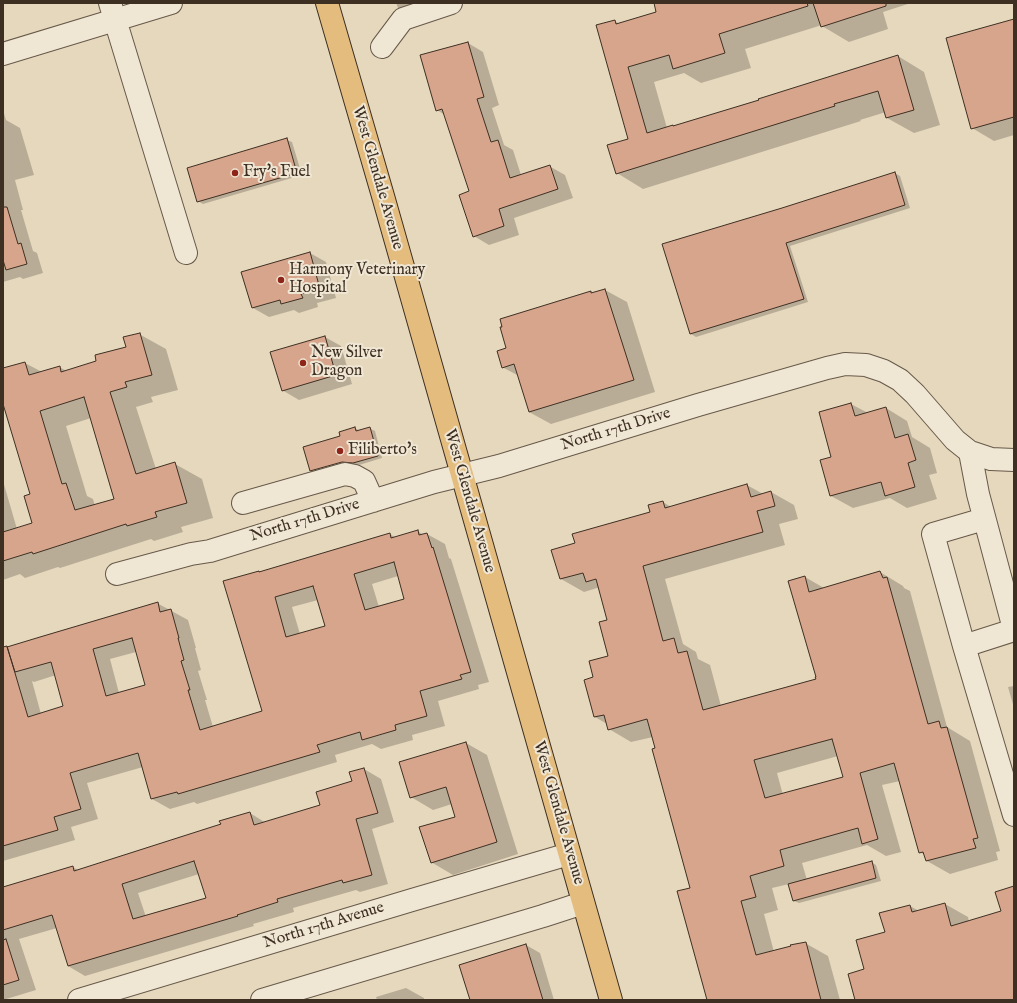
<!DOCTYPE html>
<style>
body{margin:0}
#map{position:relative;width:1017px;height:1003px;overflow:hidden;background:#e6d8bd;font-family:"IM FELL English",serif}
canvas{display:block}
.frame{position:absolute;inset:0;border:4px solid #3d2f22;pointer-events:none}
</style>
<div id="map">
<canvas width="1017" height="1003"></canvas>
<div class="frame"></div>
</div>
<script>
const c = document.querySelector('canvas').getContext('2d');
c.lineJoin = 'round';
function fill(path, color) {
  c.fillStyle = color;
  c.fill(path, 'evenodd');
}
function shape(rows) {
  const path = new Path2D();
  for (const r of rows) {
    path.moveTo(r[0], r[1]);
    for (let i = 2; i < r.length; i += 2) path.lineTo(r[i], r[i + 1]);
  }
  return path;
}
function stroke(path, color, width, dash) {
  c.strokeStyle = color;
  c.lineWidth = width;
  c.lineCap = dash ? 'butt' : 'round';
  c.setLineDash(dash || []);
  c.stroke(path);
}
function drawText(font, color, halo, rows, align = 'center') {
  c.font = font + ' "IM FELL English",serif';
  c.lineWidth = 4;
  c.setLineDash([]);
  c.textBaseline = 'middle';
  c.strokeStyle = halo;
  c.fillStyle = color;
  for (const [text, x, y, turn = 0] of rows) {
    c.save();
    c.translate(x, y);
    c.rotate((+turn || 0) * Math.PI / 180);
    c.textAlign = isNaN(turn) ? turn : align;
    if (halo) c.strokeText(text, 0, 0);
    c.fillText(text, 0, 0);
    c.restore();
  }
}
const shadow = shape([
 [396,3,455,3,414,17,398,8],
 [655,3,911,3,883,12,888,29,849,42,822,26,822,25,745,49,751,68,701,83,684,73,654,82,667,128,674,127,898,56,924,72,940,125,914,133,887,118,886,112,860,120,861,121,643,189,617,173,630,140,614,21,620,24,658,13],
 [1014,20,1014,135,994,141,972,128],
 [468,43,483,52,499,105,492,108,504,145,513,150,521,175,549,166,565,175,573,198,514,218,519,235,489,245,474,236,470,192,445,115,437,110],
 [3,110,6,120,20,128,34,175,15,180,23,210,21,210,33,251,37,253,43,273,23,279,20,277,3,282],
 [287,140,292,142,302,175,203,204,198,201],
 [895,173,900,176,910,208,790,246,808,302,696,337,691,334,782,209],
 [310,253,326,262,336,298,317,303,318,307,299,313,294,310,269,317,253,308],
 [605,290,627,302,655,392,551,424,529,412,519,376,502,367,508,349,504,327,591,292,593,294],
 [139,334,166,349,178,390,151,397,153,402,136,407,156,469,175,464,202,479,213,518,181,527,183,532,154,541,151,539,60,568,58,567,25,578,20,574,3,580,3,481,17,529,34,524,31,495,3,400,3,369,25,363,42,372,59,367,67,371,98,362,127,347],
 [91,418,115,500,95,506,93,499,87,496,66,426],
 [325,337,341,346,352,384,299,400,282,390],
 [851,404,868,413,886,408,907,421,912,437,930,448,937,473,929,475,937,499,907,508,890,498,853,508,831,496,833,457,820,413],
 [355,428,360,431,369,428,375,431,382,458,359,465,347,464,316,473,311,470,341,437],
 [747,485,763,494,771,492,794,505,798,519,779,524,785,545,665,579,683,644,696,652,698,659,710,665,721,706,817,680,805,577,824,588,880,572,903,586,904,588,910,591,947,727,970,741,1000,851,996,852,998,860,950,874,927,861,925,855,920,852,900,781,882,785,901,852,886,856,867,845,802,863,807,880,871,862,876,865,881,881,799,903,794,901,789,884,772,888,778,910,764,914,774,952,805,943,828,956,840,1000,708,1000,692,888,653,737,631,742,609,729,607,724,595,717,595,678,610,657,608,620,600,589,597,588,584,592,561,579,576,544,652,512,663,502,671,507],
 [838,756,844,778,783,795,777,773],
 [418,531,423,535,427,534,445,544,449,558,451,559,489,682,478,685,479,689,438,701,445,726,412,735,413,740,381,749,372,744,335,755,337,762,197,804,194,802,170,809,152,799,143,767,87,783,98,819,71,827,75,840,3,861,3,665,11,662,13,664,157,603,188,620,196,648,195,648,201,670,198,671,207,700,205,700,213,727,263,712,259,572,261,573,390,534,396,538],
 [398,576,405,599,379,607,372,584],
 [318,600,326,626,300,634,292,607],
 [136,652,146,685,119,693,110,659],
 [56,675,65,707,41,714,32,681,34,682],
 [1014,686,1014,708,1008,687],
 [466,743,487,755,518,854,453,875,431,862,456,817,452,804,433,810,411,797],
 [364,769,381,779,394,822,372,829,388,884,360,892,356,890,293,908,294,912,253,924,254,926,85,976,68,966,57,928,19,939,36,990,3,1000,3,888,73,867,78,870,222,825,250,813,266,823,321,806,353,782],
 [199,874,208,899,146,917,138,893],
 [1014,887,1014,1000,856,1000,865,970,886,932,910,906,919,911,945,904,968,917,969,922,1002,912],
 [526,945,540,953,554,1000,471,1000],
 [406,988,424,998,424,1000,377,1000,376,997]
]);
const building = shape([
 [654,3,807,3,808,6,719,34,725,53,673,69,669,55,628,67,647,133,673,125,673,126,759,100,758,99,898,55,914,110,886,118,878,91,834,104,835,106,616,174,607,145,628,139,596,25,615,20,616,24,656,12,654,3],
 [813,3,886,3,886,6,821,27,813,3],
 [1014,19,1014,117,971,129,946,38,1014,19],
 [468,42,484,97,477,99,491,142,498,140,510,178,550,165,558,189,499,209,504,226,473,237,459,195,469,191,442,109,436,111,420,55,468,42],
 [287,138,297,173,197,202,187,168,287,138],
 [895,172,905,205,786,243,804,299,690,334,662,244,782,208,895,172],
 [3,207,7,207,18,244,21,243,27,264,6,270,3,260,3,207],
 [310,252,320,289,301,294,303,298,281,304,280,300,252,308,241,272,310,252],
 [605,289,634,380,529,412,514,364,502,368,497,351,506,348,500,327,502,327,500,319,591,291,591,293,605,289],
 [140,333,152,375,125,382,127,387,110,392,136,474,175,462,187,503,155,512,157,517,127,526,126,524,33,554,32,552,3,561,3,532,32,523,24,496,30,494,3,404,3,368,25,362,29,375,60,366,61,372,96,361,95,355,126,347,123,337,140,333],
 [84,397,114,499,75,510,66,483,62,484,40,411,84,397],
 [325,336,336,375,282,391,270,352,325,336],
 [851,403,855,416,886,407,895,438,908,434,916,460,908,463,915,487,885,496,881,482,830,496,820,460,831,457,819,412,851,403],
 [355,427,356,431,370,427,378,456,353,463,342,462,310,471,303,447,340,436,339,432,355,427],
 [747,484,751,497,771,491,775,506,757,511,763,532,643,566,663,641,674,638,678,653,687,651,703,710,816,679,815,677,816,677,788,581,805,576,809,592,880,571,883,578,887,577,928,724,939,721,941,728,947,727,978,838,973,839,976,848,926,861,923,852,919,853,894,763,860,773,878,839,862,844,858,828,780,850,784,866,750,876,756,897,741,901,756,955,791,946,790,945,806,942,821,1000,707,1000,677,891,690,888,652,749,655,748,647,719,608,730,604,715,594,717,584,680,593,677,589,661,608,656,599,622,607,620,596,579,586,582,583,573,560,579,551,550,575,543,572,534,650,512,648,505,663,501,665,508,747,484],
 [832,739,843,777,765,798,754,760,832,739],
 [418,530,419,535,427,533,432,548,433,547,471,672,460,675,462,679,420,691,427,716,395,725,396,730,362,740,360,732,317,745,320,752,178,794,177,792,151,799,138,753,70,773,81,809,54,817,58,830,3,846,3,647,7,646,28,717,63,706,51,662,15,672,7,647,40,637,158,602,160,612,171,609,179,638,178,638,184,660,181,661,190,690,188,690,200,730,262,711,223,581,259,571,259,572,390,533,391,538,418,530],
 [394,562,404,599,365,610,354,574,394,562],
 [313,586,325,626,286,637,275,597,313,586],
 [132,638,145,685,106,696,93,649,132,638],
 [466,742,497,842,431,863,419,827,455,817,446,787,410,798,399,762,466,742],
 [364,768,378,813,356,819,372,875,343,883,342,880,277,899,278,902,237,915,238,916,68,966,52,915,3,930,3,887,73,866,74,871,221,824,219,821,250,812,254,825,320,805,316,792,352,781,349,772,364,768],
 [194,861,206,898,133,919,122,884,194,861],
 [872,861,876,878,793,901,788,884,872,861],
 [1014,886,1014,1000,855,1000,848,974,864,969,856,940,885,932,879,913,910,905,912,912,945,903,951,926,1001,911,995,892,1014,886],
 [6,939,19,980,3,985,3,940,6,939],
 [526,944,543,1000,470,1000,459,965,526,944]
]);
const minor = shape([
 [110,3,186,253],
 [382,47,403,19,451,3],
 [3,54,171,3],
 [970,452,978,494,1014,629],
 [243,503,345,474,355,476,364,481,373,501],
 [984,519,933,534,964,646,1014,815],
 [117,574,191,554,210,551,434,482,499,466,698,405,827,368,845,364,866,365,884,371,900,380,915,394,955,440,970,452,991,459,1014,460],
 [964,646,1014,630],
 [79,1000,412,900,569,854],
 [262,1000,543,916,583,903]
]);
const major = shape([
 [327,3,383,196,611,1000]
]);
const markers = [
 [235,173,4,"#8f2418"],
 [281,280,4,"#8f2418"],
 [303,363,4,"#8f2418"],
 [340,451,4,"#8f2418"]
];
const poiNames = [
 ["Fry's Fuel",243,173],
 ["Harmony Veterinary",289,271],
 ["Hospital",289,289],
 ["New Silver",311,354],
 ["Dragon",311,372],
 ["Filiberto's",348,451]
];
const streetNames = [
 ["West Glendale Avenue",377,178,74],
 ["North 17th Drive",616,430,-17],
 ["West Glendale Avenue",469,501,74],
 ["North 17th Drive",305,521,-17],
 ["West Glendale Avenue",558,813,74],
 ["North 17th Avenue",324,926,-17]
];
fill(shadow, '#0003');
fill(building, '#d7a48c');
stroke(building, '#3d2f22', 1);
stroke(minor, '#675949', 24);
stroke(major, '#3d2f22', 24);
stroke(minor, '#efe6d4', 22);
stroke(major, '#e3bc7e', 22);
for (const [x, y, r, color] of markers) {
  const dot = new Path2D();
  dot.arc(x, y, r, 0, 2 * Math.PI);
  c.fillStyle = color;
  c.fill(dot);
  stroke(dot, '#efe6d4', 1.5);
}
drawText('16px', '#3d2f22', '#efe6d4', poiNames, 'left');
drawText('16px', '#3d2f22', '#efe6d4', streetNames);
</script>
